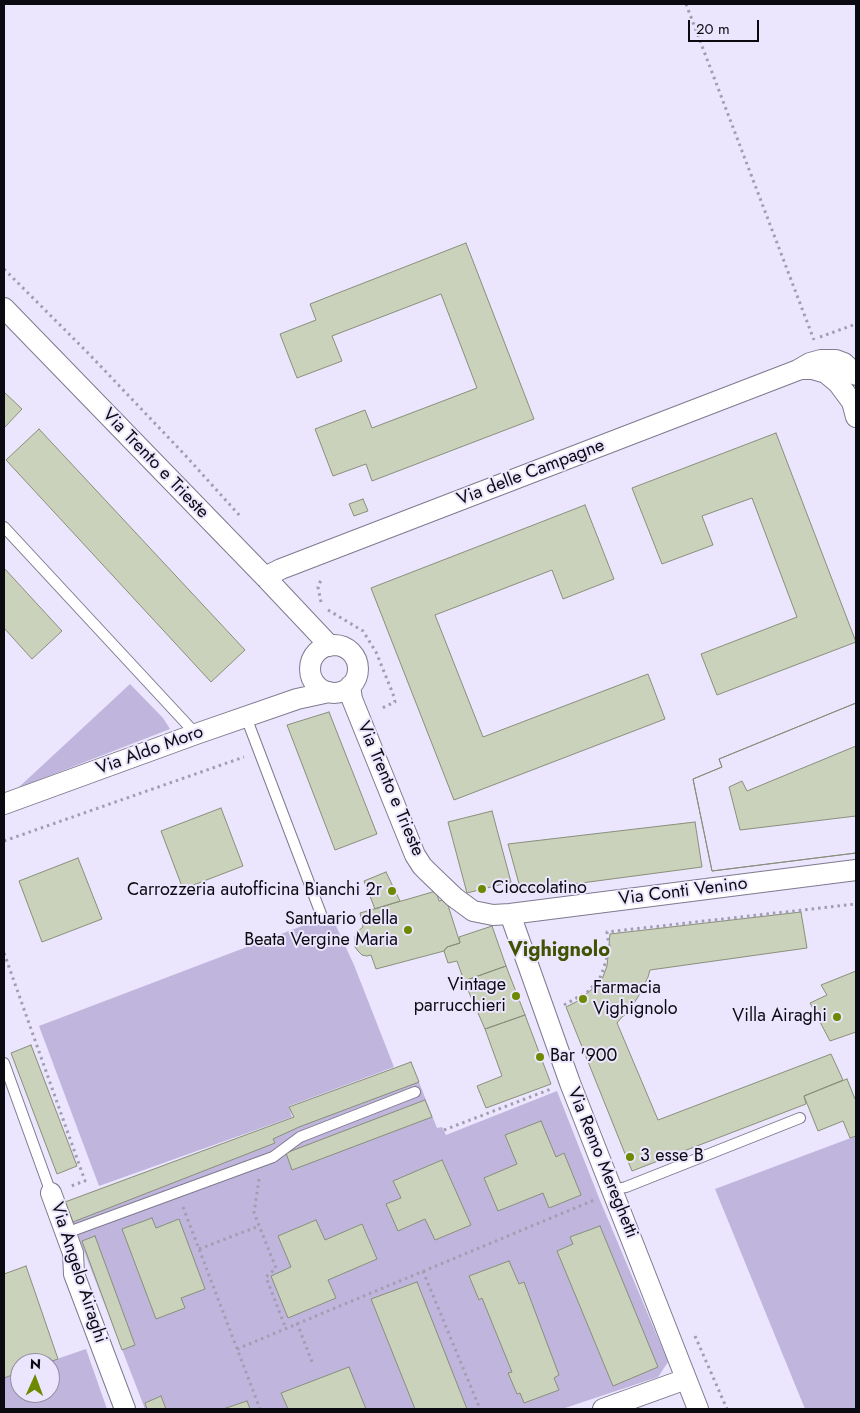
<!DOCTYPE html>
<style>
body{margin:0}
#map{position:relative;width:860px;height:1413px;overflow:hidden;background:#ebe5fd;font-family:Jost,sans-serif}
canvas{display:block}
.frame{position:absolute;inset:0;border:5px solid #0c0a11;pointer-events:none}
.north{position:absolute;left:10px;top:1353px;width:50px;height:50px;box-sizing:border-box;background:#ebe5fd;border:1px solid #928d9f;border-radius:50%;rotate:2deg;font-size:14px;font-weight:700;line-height:20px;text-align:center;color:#0c0a11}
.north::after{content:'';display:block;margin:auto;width:18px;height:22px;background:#6d8900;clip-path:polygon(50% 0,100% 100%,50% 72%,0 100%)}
.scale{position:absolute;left:688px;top:20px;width:71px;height:22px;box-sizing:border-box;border:2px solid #0c0a11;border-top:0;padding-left:6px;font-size:15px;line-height:18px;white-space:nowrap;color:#0c0a11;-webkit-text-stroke:4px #ebe5fd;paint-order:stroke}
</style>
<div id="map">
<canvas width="860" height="1413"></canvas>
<div class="frame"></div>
<div class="north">N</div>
<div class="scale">20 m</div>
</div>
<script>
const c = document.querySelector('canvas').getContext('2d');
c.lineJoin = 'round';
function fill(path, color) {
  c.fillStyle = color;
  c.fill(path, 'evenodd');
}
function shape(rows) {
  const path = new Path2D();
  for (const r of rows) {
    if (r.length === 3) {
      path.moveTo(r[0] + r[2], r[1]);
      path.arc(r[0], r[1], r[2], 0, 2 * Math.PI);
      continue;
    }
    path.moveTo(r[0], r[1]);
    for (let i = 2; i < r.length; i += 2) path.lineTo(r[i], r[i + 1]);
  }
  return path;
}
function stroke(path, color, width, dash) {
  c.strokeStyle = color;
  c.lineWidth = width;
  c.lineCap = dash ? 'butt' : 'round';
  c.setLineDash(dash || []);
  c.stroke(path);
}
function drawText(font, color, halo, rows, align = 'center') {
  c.font = font + ' Jost,sans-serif';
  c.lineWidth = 4;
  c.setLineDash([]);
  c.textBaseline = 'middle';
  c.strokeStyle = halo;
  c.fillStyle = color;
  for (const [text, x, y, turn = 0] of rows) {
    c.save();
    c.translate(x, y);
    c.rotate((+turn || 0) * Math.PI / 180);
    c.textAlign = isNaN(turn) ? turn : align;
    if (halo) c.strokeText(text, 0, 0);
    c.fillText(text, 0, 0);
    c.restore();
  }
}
const green = shape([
 [130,684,163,718,170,729,18,788],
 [331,915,354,965,394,1067,289,1106,289,1107,411,1062,437,1128,442,1127,446,1135,557,1091,599,1198,668,1362,658,1377,562,1409,145,1409,65,1202,294,1117,290,1111,292,1117,99,1186,39,1026],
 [856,1136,856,1409,805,1409,715,1189],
 [86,1349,107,1409,4,1409,4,1378,20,1372,20,1393,50,1393,50,1363,45,1363]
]);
const building = shape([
 [466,243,534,419,372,481,366,464,333,476,315,429,365,410,372,428,477,388,441,294,332,336,342,361,297,378,280,334,316,320,310,304,466,243],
 [4,392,22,409,4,428,4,392],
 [39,429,245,650,211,682,6,460,39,429],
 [776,433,856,642,717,695,701,654,797,617,752,498,702,516,713,545,662,564,632,488,776,433],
 [363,499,368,511,354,516,349,504,363,499],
 [585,505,614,579,563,599,552,570,435,615,483,737,648,674,665,719,454,800,371,588,585,505],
 [4,568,62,631,32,659,4,628,4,568],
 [856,703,856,746,747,791,742,781,729,787,740,830,856,816,856,853,712,871,693,779,722,767,719,759,856,703],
 [856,703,856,853,712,871,693,779,722,767,719,759,856,703],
 [329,712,377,834,335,850,287,725,329,712],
 [221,808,243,866,183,889,161,831,221,808],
 [492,811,511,882,467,893,448,822,492,811],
 [695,822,702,867,521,891,508,844,695,822],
 [78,858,102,919,42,942,19,881,78,858],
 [386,872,400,901,375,909,364,881,386,872],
 [436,891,439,901,446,899,460,943,447,947,444,951,376,969,371,955,367,956,362,955,358,951,355,947,355,937,357,932,363,927,360,913,436,891],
 [801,912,807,948,650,970,648,977,638,997,627,1013,621,1018,617,1023,658,1120,831,1054,843,1080,804,1096,806,1104,632,1171,566,1007,576,1002,601,982,607,966,610,934,801,912],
 [492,926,506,966,464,981,457,961,448,963,444,951,447,947,460,943,459,937,492,926],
 [506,966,525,1015,485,1029,464,981,506,966],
 [856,971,856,1032,830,1041,810,1003,827,995,821,985,856,971],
 [525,1015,551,1084,486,1108,477,1086,502,1076,485,1029,525,1015],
 [31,1045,77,1166,57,1174,11,1053,31,1045],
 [411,1062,419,1082,299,1127,273,1139,275,1143,73,1222,65,1202,294,1117,289,1107,411,1062],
 [847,1079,855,1099,856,1098,856,1136,850,1138,843,1121,818,1131,804,1096,847,1079],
 [425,1100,432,1117,292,1170,286,1153,425,1100],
 [541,1121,556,1157,564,1153,581,1195,549,1208,543,1193,498,1211,484,1178,517,1164,505,1135,541,1121],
 [442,1160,471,1225,435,1240,425,1219,398,1231,386,1204,401,1198,393,1181,442,1160],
 [152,1218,156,1228,179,1219,205,1289,181,1298,185,1308,156,1319,122,1229,152,1218],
 [316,1220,325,1240,362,1224,377,1259,328,1280,336,1298,288,1318,271,1276,291,1267,278,1236,316,1220],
 [600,1226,658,1367,613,1386,557,1251,573,1244,570,1237,600,1226],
 [95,1236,135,1345,122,1350,82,1241,95,1236],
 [509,1261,519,1284,524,1282,559,1375,554,1378,559,1390,524,1403,520,1393,517,1394,508,1373,512,1372,482,1298,479,1300,469,1276,509,1261],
 [26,1266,58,1359,46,1363,20,1363,20,1372,4,1378,4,1274,26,1266],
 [417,1282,467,1409,415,1409,371,1299,417,1282],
 [349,1367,366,1409,288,1409,281,1393,349,1367],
 [161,1396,166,1409,147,1409,145,1403,161,1396],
 [247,1401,250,1409,223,1409,247,1401]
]);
const path = shape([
 [686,4,814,340],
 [4,269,89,354,185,455,240,516],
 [820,337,856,324],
 [321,602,318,587,322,577],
 [328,610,363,631,376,652,393,694,395,702,380,709],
 [4,841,244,757],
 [4,953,85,1181,71,1186],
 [564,1005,589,991,601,976,606,961,609,945,607,932,856,904],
 [444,1130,551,1089],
 [259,1179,254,1213,276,1268,266,1277,286,1329],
 [183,1207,260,1409],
 [199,1249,259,1226],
 [423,1271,480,1409],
 [297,1323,312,1362],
 [695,1336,727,1409],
 [237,1349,594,1200]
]);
const lane = shape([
 [4,527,196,734],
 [246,717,321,914],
 [4,1063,51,1193],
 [613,1190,626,1187,800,1118],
 [66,1233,273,1157,300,1137,415,1092]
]);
const street = shape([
 [4,308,265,577,330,646],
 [803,369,812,369,826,373,838,383,852,402,856,417],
 [265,577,281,569,798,370,810,363,821,360,836,360,844,363,856,375],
 [334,669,24],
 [350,686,352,699,415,855,422,866,429,873,454,897,473,911,493,915,510,914,856,870],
 [4,804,196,734,297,699,329,692],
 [510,914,570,1083,698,1409],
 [51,1193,73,1253,74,1274,125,1409],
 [603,1409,686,1379]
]);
const markers = [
 [482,889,5,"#6d8900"],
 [392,891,5,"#6d8900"],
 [408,930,5,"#6d8900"],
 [516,996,5,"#6d8900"],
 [583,999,5,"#6d8900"],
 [837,1017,5,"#6d8900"],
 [540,1057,5,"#6d8900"],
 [630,1157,5,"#6d8900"]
];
const streetNames = [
 ["Via Trento e Trieste",155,464,46],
 ["Via delle Campagne",531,473,-21],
 ["Via Aldo Moro",150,751,-20],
 ["Via Trento e Trieste",390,789,67],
 ["Via Conti Venino",683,892,-7],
 ["Via Remo Mereghetti",602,1163,68],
 ["Via Angelo Airaghi",78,1273,72]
];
const poiNames = [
 ["Cioccolatino",492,889],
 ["Carrozzeria autofficina Bianchi 2r",382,891,"right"],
 ["Santuario della",398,920,"right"],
 ["Beata Vergine Maria",398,941,"right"],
 ["Vintage",506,986,"right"],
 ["parrucchieri",506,1007,"right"],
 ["Farmacia",593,989],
 ["Vighignolo",593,1010],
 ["Villa Airaghi",827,1017,"right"],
 ["Bar '900",550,1057],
 ["3 esse B",640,1157]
];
const quarterNames = [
 ["Vighignolo",559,951]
];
fill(green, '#c0b6dd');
fill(building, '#cad2bb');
stroke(building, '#888f7a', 1);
stroke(lane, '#7f7a8f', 12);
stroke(street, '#7f7a8f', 22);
stroke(path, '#a29db0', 3, [2.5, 4]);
stroke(lane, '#fff', 10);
stroke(street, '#fff', 20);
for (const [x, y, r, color] of markers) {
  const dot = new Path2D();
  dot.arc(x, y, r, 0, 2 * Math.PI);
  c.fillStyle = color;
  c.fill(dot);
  stroke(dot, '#ebe5fd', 2);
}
drawText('18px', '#0c0a11', '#ebe5fd', streetNames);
drawText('18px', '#0c0a11', '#ebe5fd', poiNames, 'left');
drawText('bold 20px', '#415302', '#ebe5fd', quarterNames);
</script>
